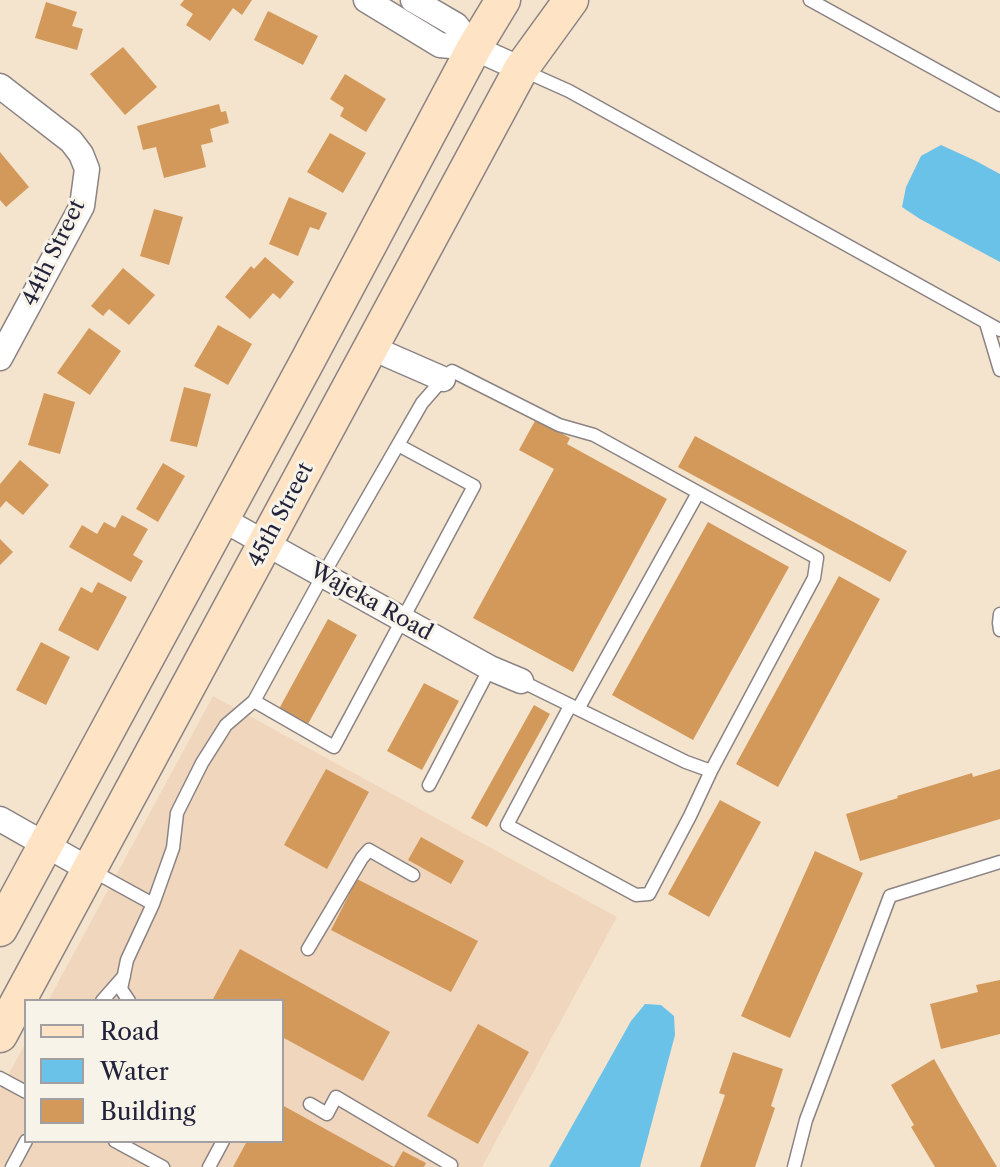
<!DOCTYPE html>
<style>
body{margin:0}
#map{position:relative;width:1000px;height:1167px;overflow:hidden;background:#f4e4cd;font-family:"Libre Caslon Text",serif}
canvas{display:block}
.legend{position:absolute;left:24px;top:999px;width:260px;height:144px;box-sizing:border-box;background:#f7f3e8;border:2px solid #a29fa3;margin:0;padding:10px 14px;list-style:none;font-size:24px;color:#22223b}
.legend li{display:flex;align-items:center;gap:16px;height:40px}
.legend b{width:40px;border:2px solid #a29fa3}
</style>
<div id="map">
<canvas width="1000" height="1167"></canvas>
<ul class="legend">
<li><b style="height:10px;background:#fee4c5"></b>Road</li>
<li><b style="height:22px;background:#6bc2e8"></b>Water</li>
<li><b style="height:22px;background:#d3995b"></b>Building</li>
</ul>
</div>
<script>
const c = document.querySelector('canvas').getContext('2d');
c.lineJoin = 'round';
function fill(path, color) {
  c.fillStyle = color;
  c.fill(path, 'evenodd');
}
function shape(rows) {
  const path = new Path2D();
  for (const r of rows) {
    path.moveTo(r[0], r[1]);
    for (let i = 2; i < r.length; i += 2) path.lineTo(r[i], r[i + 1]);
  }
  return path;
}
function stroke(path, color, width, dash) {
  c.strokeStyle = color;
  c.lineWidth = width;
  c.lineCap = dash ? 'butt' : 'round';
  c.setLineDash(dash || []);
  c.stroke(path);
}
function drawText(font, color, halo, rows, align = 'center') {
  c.font = font + ' "Libre Caslon Text",serif';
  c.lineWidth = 6;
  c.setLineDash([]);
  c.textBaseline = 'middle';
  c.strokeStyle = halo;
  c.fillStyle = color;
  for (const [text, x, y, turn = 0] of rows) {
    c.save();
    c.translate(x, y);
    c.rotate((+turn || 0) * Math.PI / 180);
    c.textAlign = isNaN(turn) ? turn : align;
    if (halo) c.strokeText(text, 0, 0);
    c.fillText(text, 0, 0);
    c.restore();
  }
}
const built = shape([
 [213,696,617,917,482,1167,0,1167,0,1090,26,1042,26,1141,282,1141,282,1001,48,1001]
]);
const water = shape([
 [941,145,976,161,1000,174,1000,262,920,219,902,207,906,187,921,156],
 [645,1004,661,1005,674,1016,675,1035,640,1167,549,1167,631,1021]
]);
const building = shape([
 [184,0,252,0,242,15,233,8,210,41,186,25,193,14,180,5],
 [46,2,77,12,72,26,83,29,77,50,35,38],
 [268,11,318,36,303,65,254,40],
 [123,47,157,87,125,115,90,74],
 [345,74,386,99,366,132,340,116,344,108,330,99],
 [219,104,221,112,226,111,229,123,210,129,213,142,201,145,206,167,164,178,156,147,143,150,137,126],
 [330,133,366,153,343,193,307,172],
 [0,152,29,187,6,207,0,200],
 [289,197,327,213,319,230,310,227,298,256,269,244],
 [154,209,183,217,169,265,140,256],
 [265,257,294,282,280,299,273,293,250,319,225,297,251,266,254,269],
 [123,268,155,295,129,325,109,309,103,316,91,306],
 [218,325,252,344,228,385,194,366],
 [89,328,121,351,90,395,57,373],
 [184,387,211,394,197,447,170,441],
 [44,393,75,402,60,454,28,445],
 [536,419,570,438,567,444,667,499,573,672,473,618,554,469,519,450],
 [695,436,907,551,890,582,678,467],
 [20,460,49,485,23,515,6,501,0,508,0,484],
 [163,463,185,476,158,522,136,509],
 [122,515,148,529,133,555,143,561,131,582,69,547,82,525,97,534,104,522,115,528],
 [708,522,789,567,693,740,612,695],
 [0,539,13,552,0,565],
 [839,576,880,599,778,787,736,764],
 [98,582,127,597,98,651,58,630,81,587,92,593],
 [328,619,357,635,308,724,279,709],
 [41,642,70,657,46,705,16,690],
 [424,683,459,701,422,770,387,751],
 [534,705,550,714,487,827,471,818],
 [326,769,369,792,327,869,284,845],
 [1000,769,1000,819,860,861,846,814,898,798,897,796,972,773,973,777],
 [720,800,761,822,709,917,668,894],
 [421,837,464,861,451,884,408,860],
 [815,851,863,873,790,1038,741,1016],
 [357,879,478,941,451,992,331,930],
 [240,949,390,1032,363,1081,282,1037,282,1001,217,1001,213,999],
 [1000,980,1000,1034,941,1049,930,1004,978,992,976,985],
 [478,1024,529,1052,478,1144,427,1116],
 [733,1052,783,1069,771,1106,775,1108,755,1167,700,1167,725,1095,719,1093],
 [934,1059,959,1103,997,1167,935,1167,911,1127,914,1125,891,1085],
 [282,1105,394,1167,403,1151,426,1163,424,1167,233,1167,247,1141,282,1141]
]);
const service = shape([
 [810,0,1000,105],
 [522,70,569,91,1000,330],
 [986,323,1000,370],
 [1000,614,999,623,1000,630],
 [254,701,334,747,474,486,398,445],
 [570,706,507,825,636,895,649,894,690,816,711,771],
 [578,709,698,493],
 [429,785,490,668],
 [91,870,153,904,127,960,121,989,129,1001],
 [153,904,173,848,177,813,202,763,226,725,254,701,323,575,422,403,443,379,452,371,559,425,594,435,817,558,814,578,711,771,686,762,521,681],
 [308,949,362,858,369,850,413,875],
 [102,1001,124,976],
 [0,1078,26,1092],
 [310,1104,327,1114,336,1097,451,1165,450,1167],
 [115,1141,163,1167],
 [12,1167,26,1141],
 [209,1167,223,1141],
 [794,1167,806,1120,890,896,1000,862]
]);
const minor = shape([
 [366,0,440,45,474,48,521,69],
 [413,0,456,25,474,48],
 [0,86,71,141,81,154,87,169,82,206,0,358],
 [372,348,443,379],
 [222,519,490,668,521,681],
 [0,819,90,870]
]);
const secondary = shape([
 [0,929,308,360,474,48,503,0],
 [0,1035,521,69,571,0]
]);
const streetNames = [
 ["44th Street",54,253,-64],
 ["45th Street",281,515,-62],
 ["Wajeka Road",371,602,29]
];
fill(built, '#f0d6bc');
fill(water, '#6bc2e8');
fill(building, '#d3995b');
stroke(service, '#8b8384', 15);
stroke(minor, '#8b8384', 27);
stroke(secondary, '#8b8384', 37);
stroke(service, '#fff', 12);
stroke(minor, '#fff', 24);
stroke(secondary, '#fee4c5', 34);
drawText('22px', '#22223b', '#f7f3e8', streetNames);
</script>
